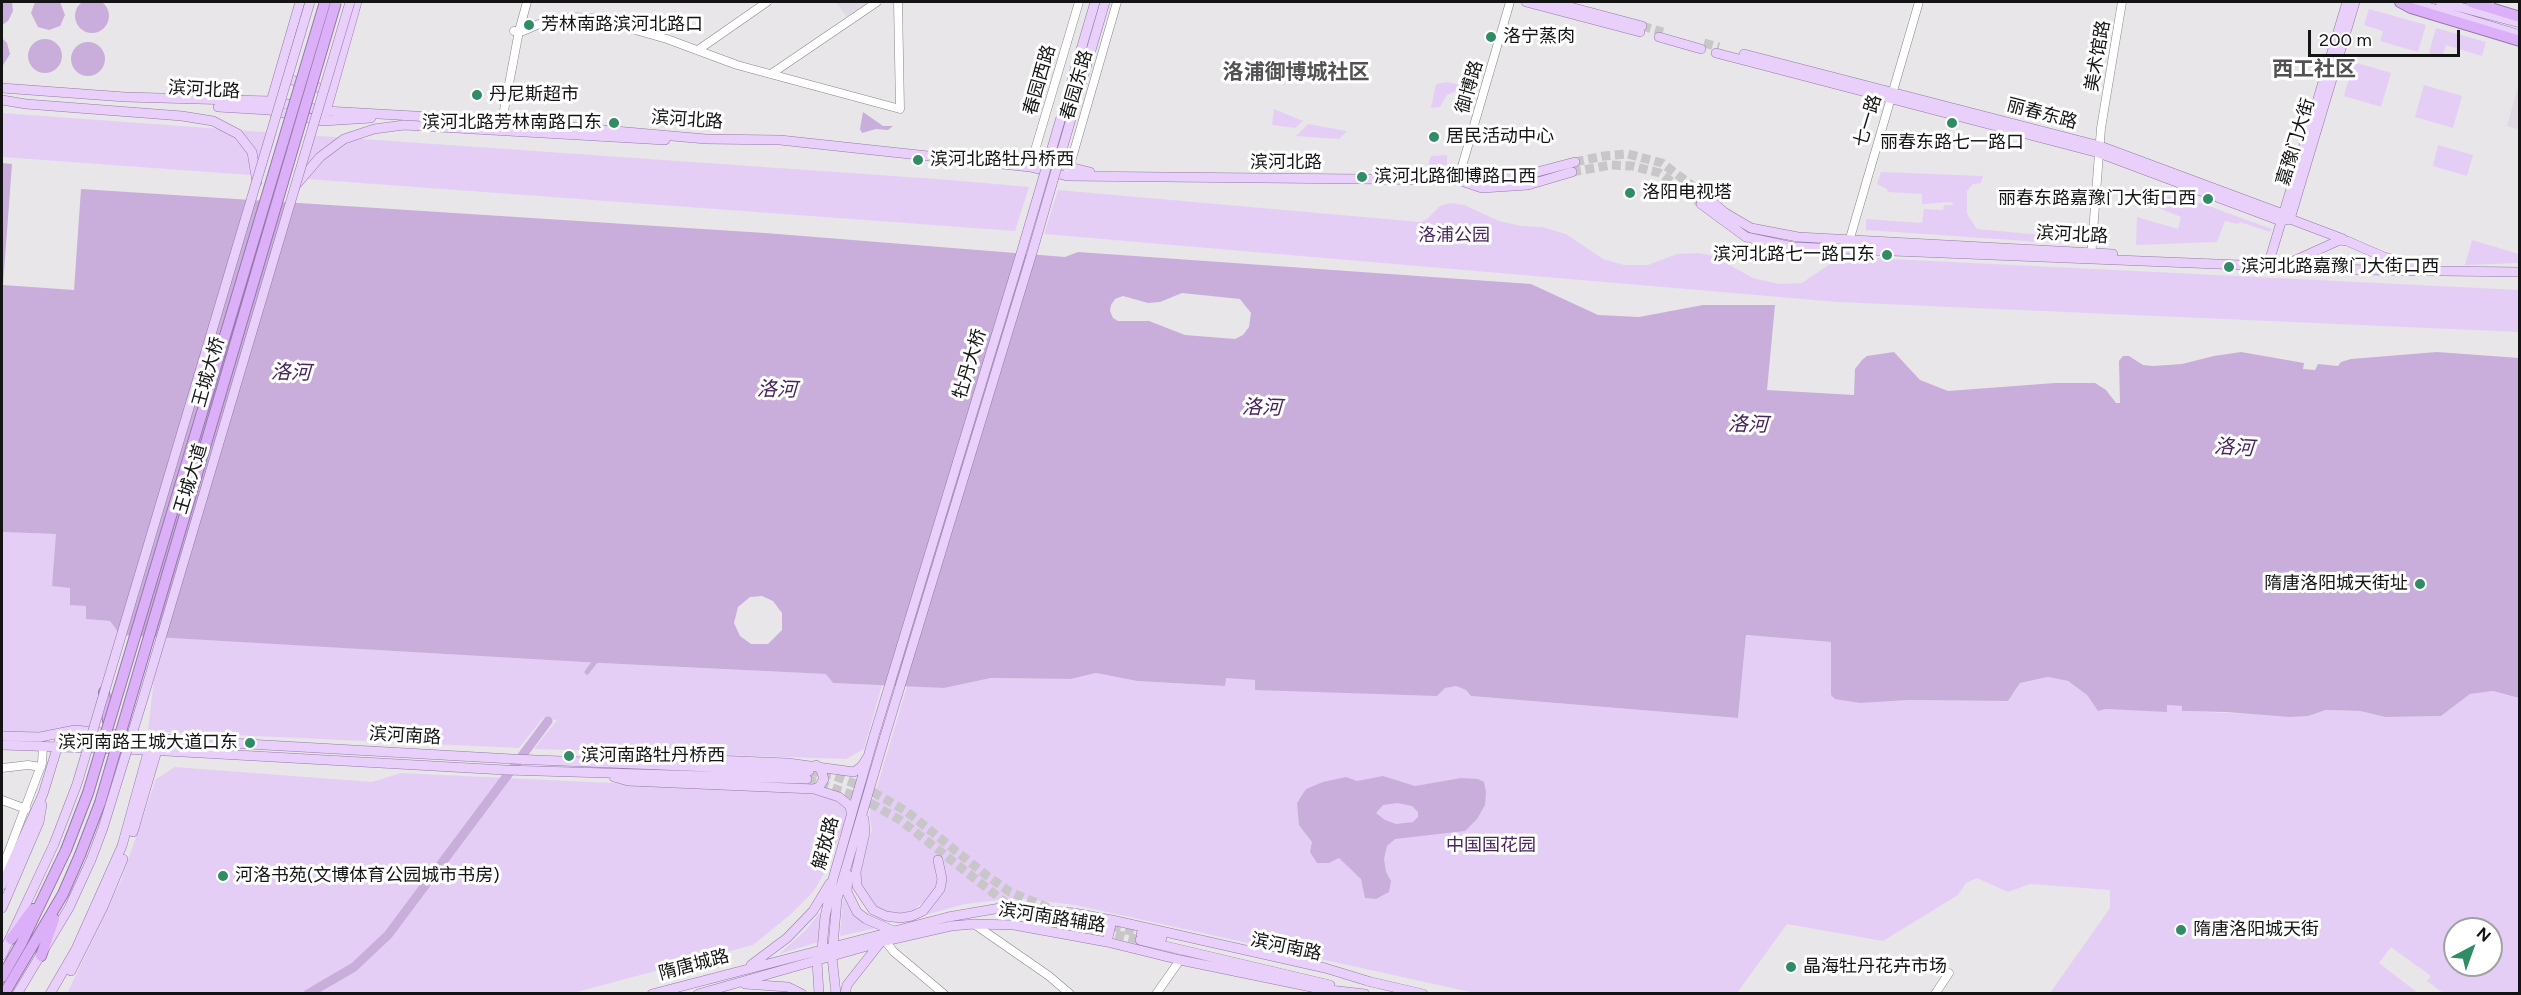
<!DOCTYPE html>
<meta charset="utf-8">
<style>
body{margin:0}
#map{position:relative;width:2521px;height:995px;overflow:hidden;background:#e8e6e9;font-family:Figtree,sans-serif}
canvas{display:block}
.frame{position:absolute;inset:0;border:3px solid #141415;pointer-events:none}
.north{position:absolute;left:2443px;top:917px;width:60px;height:60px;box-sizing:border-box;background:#fff;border:2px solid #a1a1a1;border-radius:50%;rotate:41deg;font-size:16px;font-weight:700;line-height:24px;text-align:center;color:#141415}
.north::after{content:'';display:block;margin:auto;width:21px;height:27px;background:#2f8c64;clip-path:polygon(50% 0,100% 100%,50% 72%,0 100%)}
.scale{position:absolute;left:2308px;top:30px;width:152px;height:27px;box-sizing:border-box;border:3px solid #141415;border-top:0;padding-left:8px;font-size:18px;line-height:21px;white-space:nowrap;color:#141415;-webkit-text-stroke:4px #fff;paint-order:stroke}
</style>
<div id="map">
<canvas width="2521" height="995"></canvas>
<div class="frame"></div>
<div class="north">N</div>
<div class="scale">200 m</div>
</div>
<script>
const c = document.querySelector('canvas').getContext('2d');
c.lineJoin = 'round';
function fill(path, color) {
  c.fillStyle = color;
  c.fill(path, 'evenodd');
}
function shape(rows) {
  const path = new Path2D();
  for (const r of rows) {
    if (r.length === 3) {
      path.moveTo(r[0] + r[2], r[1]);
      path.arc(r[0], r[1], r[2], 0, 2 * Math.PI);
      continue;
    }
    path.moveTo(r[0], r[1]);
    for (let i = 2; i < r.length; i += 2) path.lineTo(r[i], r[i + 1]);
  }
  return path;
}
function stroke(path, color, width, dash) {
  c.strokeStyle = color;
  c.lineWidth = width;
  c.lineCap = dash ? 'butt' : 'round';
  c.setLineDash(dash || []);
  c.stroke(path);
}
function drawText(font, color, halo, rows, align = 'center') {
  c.font = font + ' Figtree,"Noto Sans SC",sans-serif';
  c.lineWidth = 6;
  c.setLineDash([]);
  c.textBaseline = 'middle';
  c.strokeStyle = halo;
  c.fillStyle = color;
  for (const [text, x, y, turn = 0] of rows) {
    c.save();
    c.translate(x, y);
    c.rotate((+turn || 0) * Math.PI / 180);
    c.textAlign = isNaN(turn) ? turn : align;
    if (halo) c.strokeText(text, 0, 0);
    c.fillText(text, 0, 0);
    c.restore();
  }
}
const built = shape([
 [836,2,873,2,848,19],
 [2519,83,2519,130,2507,126]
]);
const green = shape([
 [2369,9,2426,25,2418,52,2380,41,2383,31,2364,25],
 [2436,28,2486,42,2482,56,2446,45,2442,57,2429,53],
 [2354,62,2391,73,2381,107,2344,96],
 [1447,82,1478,89,1477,94,1456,91,1447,95,1440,107,1431,108,1436,84],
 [2424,85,2462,96,2453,128,2415,117],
 [1274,109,1303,121,1295,128,1272,125],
 [2,113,277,133,264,176,2,157],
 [1308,124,1347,131,1339,139,1296,136],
 [305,135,950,180,1029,187,1015,231,293,178],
 [2438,145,2473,155,2467,176,2433,166],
 [1447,155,1447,165,1428,165,1431,156],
 [1881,172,1983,176,1981,183,1973,184,1967,191,1967,214,1977,229,2041,235,2041,242,1866,230,1866,219,1922,223,1924,209,1943,210,1944,205,1953,205,1952,202,1922,204,1922,194,1888,192,1887,189,1877,184],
 [2161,189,2272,229,2270,232,2240,222,2238,224,2225,221,2217,242,2136,245,2137,217,2178,229,2181,217,2156,207],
 [1058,190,1420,222,1427,219,1440,206,1450,203,1464,205,1499,221,1521,226,1542,227,1566,234,1603,259,1624,265,1648,265,1677,254,1699,253,1713,256,1753,278,1779,284,1802,283,1830,264,1851,257,2519,290,2519,332,1838,302,1044,234],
 [2472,240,2519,254,2519,263,2465,265],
 [2,532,56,534,70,588,86,606,87,619,110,621,120,635,91,737,2,734],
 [1746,635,1831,642,1831,695,1860,703,1910,700,2008,701,2020,683,2048,677,2068,681,2087,695,2098,710,2106,709,2167,711,2167,705,2182,706,2182,711,2308,716,2326,710,2360,711,2385,717,2441,716,2470,694,2493,691,2519,698,2519,993,2443,993,2427,981,2431,976,2391,947,2379,963,2418,993,2050,993,2110,908,2110,890,2030,884,2008,892,1977,878,1966,883,1958,895,1883,941,1787,924,1737,993,1475,993,1075,905,1016,898,965,904,918,917,929,910,944,890,946,881,942,859,934,861,937,883,931,896,913,910,900,913,886,912,874,905,867,897,861,883,860,867,872,830,869,814,907,686,944,688,991,678,1071,679,1096,673,1137,681,1224,686,1225,677,1256,680,1255,689,1456,686,1466,690,1471,696,1738,718],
 [2455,929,2491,929,2491,965,2455,965],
 [159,637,600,663,827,674,833,683,882,685,864,749,846,759,534,749,557,720,543,718,519,748,166,732,148,730],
 [175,767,372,782,401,773,803,792,838,800,845,806,847,818,826,870,813,892,790,915,753,945,573,993,67,994,121,880,156,779],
 [843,897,853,914,862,922,877,928,840,936],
 [820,912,819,942,779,954,806,930]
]);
const water = shape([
 [92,16,17],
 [2,2,12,2,13,11,8,21,2,25],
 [35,2,60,2,65,15,60,26,49,30,38,27,31,13],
 [2,38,7,43,10,54,2,67],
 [45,56,17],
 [88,59,17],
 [863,112,883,126,893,126,888,130,876,129,862,133,860,129],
 [2,163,12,164,3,285,74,290,81,189,765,233,1065,257,1078,252,1531,284,1598,315,1639,317,1703,305,1775,305,1767,390,1854,395,1855,369,1862,360,1867,356,1894,352,1920,380,1948,391,2055,383,2095,383,2106,390,2116,403,2120,403,2119,361,2123,356,2129,356,2143,365,2153,366,2182,364,2214,356,2241,352,2304,363,2303,369,2315,370,2318,364,2338,366,2341,362,2351,359,2437,352,2519,358,2519,698,2493,691,2470,694,2441,716,2385,717,2360,711,2326,710,2308,716,2290,717,2226,712,2182,711,2182,706,2167,705,2167,712,2106,709,2098,711,2087,695,2068,681,2048,677,2020,683,2008,701,1910,700,1860,703,1835,699,1831,695,1831,642,1746,635,1738,718,1471,696,1466,690,1456,686,1445,688,1437,696,1255,690,1255,680,1226,678,1225,686,1137,681,1096,673,1071,679,991,678,944,688,833,683,826,674,600,663,120,635,110,621,86,619,86,606,70,605,70,588,52,586,56,534,2,532],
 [1182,293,1240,299,1251,313,1249,327,1243,335,1235,339,1185,335,1149,321,1118,321,1113,318,1110,311,1111,305,1115,299,1123,296,1148,303,1160,302],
 [762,596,773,601,782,613,782,630,768,644,751,644,740,636,734,623,738,607,750,597],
 [1383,776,1415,786,1461,778,1478,779,1484,782,1486,792,1485,805,1477,819,1465,831,1395,839,1387,846,1384,859,1386,872,1391,881,1389,892,1376,899,1365,898,1361,879,1339,858,1329,863,1317,863,1310,852,1312,842,1299,825,1297,803,1306,789,1323,782,1346,777,1357,781],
 [1397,803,1412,806,1418,812,1418,817,1413,822,1396,824,1385,820,1376,813,1383,805]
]);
const canal = shape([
 [587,672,597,659]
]);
const river = shape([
 [308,994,354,967,388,935,548,721]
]);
const majorTunnel = shape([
 [1642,26,1663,32],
 [1704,43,1719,47],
 [1575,162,1604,156,1628,154,1662,163,1702,193],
 [1572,172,1611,165,1632,166,1660,173,1701,204],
 [809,771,832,775,864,787,906,811,986,875,1010,892,1049,908],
 [807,779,861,798,900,820,1006,903,1037,916,1140,940],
 [1086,919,1141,934]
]);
const minor = shape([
 [2489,2,2490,2],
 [514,31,523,31,546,21,571,17,593,18,667,39,737,65,900,109,898,2],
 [698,50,767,2],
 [771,74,877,2],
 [502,121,519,31,527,2],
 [1030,167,1079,2],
 [1068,172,1117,2],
 [1458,180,1510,2],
 [1848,245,1919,2],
 [2091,258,2101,128,2122,2],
 [2,768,28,765,41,767],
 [2,800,26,809],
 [2,869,42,763,43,747],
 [974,924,1049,976,1070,994],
 [885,941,894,952,944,994],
 [1156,994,1180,960],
 [1935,994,1949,973]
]);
const major = shape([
 [1526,2,1640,32],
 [1551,2,1642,26],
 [2411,2,2520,35],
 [2440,2,2520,23],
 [1659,37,1701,49],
 [1716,53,2099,153,2281,221,2290,219,2355,2],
 [1744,54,2100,146,2283,214,2290,219,2343,239],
 [281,77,327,90,331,89],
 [2,88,125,97,270,101,326,111,502,121,706,139,780,140,1030,167,1067,176,1458,180,1518,177,1575,162],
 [2,100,26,104,182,116,213,121,238,134,252,152,257,182],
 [270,105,300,2],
 [218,107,269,110,323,121,371,118],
 [325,115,357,2],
 [1000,159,1032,158,1090,172],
 [1464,182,1482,188,1528,185,1572,172],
 [296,185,320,157,344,139,374,129,404,125,665,140],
 [1702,193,1724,212,1751,228,1798,237,2113,254],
 [1701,204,1746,237,1793,247,2366,270,2520,272],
 [2269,262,2347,2],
 [2282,263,2291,262,2340,240,2347,241,2384,257,2418,266],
 [2,736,40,737,75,730,159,739,512,759,809,771],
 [2,745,148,750,505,770,807,779],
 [627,759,640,757,788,763,854,772,862,766,867,758],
 [614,777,628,781,814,789,839,797,850,806,851,812],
 [814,789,819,787,824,779,821,770,816,765],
 [864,819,865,833,856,872,857,886,873,910,886,916,900,918,912,916,923,911,940,889,942,879,938,860],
 [133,832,158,747],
 [848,875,847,892,857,912,866,919,894,931],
 [2,885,43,794,59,742],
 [2,908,39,822,42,805],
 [1141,934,1162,938],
 [1140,940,1330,985],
 [1107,942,1112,920],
 [2,955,54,844],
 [751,965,787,938,813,911,830,883],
 [71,971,103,907,123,859],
 [1367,981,1423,994],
 [745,984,788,987,802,994],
 [17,994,69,908,91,860],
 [50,994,76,949,122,846,150,745],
 [652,994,948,917,1006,907,1074,913,1112,920,1325,968,1371,982],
 [698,994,885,941,951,926,974,924,1014,925,1107,942,1180,960,1321,989,1365,994],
 [819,994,817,961,822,949,825,917,833,879,874,736],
 [836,994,832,957,837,899,885,736],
 [845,994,847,985,880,943]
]);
const highway = shape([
 [2400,2,2411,8,2520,41],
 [2471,2,2520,17],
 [104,692,108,721],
 [11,939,33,909],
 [41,956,54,919],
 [2,977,21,944,66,850],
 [4,994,63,894,80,855]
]);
const majorBridge = shape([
 [874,736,1022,250,1095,2],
 [885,736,1032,253,1105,2],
 [54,844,77,784,310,2],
 [91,860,103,828,142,702,350,2]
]);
const highwayBridge = shape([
 [66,850,88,793,325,2],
 [80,855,100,803,336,2]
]);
const markers = [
 [529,25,6,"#2f8c64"],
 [1491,37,6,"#2f8c64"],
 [477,95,6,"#2f8c64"],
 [614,123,6,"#2f8c64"],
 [1952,123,6,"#2f8c64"],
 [1434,137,6,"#2f8c64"],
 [918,160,6,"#2f8c64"],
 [1362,177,6,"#2f8c64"],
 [1630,193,6,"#2f8c64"],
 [2208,199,6,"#2f8c64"],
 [1887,255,6,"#2f8c64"],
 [2229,267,6,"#2f8c64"],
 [2420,584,6,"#2f8c64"],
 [250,743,6,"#2f8c64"],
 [569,756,6,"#2f8c64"],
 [223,876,6,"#2f8c64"],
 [2181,930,6,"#2f8c64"],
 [1791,967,6,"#2f8c64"]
];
const poiNames = [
 ["芳林南路滨河北路口",541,25],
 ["洛宁蒸肉",1503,37],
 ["丹尼斯超市",489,95],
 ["滨河北路芳林南路口东",602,123,"right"],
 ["居民活动中心",1446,137],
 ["丽春东路七一路口",1952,143,"center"],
 ["滨河北路牡丹桥西",930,160],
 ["滨河北路御博路口西",1374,177],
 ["洛阳电视塔",1642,193],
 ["丽春东路嘉豫门大街口西",2196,199,"right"],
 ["滨河北路七一路口东",1875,255,"right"],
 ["滨河北路嘉豫门大街口西",2241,267],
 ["隋唐洛阳城天街址",2408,584,"right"],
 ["滨河南路王城大道口东",238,743,"right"],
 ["滨河南路牡丹桥西",581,756],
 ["河洛书苑(文博体育公园城市书房)",235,876],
 ["隋唐洛阳城天街",2193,930],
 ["晶海牡丹花卉市场",1803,967]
];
const streetNames = [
 ["美术馆路",2098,56,-80],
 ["春园西路",1040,80,-74],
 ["春园东路",1077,85,-74],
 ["御博路",1470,87,-74],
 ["滨河北路",204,90,3],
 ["丽春东路",2042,114,15],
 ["滨河北路",687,120,4],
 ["七一路",1868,121,-73],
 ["嘉豫门大街",2296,142,-73],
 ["滨河北路",1286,163],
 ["滨河北路",2072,235,3],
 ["牡丹大桥",970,364,-73],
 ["王城大桥",209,372,-74],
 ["王城大道",191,479,-73],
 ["滨河南路",405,736,3],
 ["解放路",826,843,-75],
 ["滨河南路辅路",1052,918,9],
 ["滨河南路",1286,947,12],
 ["隋唐城路",694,965,-15]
];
const parkNames = [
 ["洛浦公园",1454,236],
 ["中国国花园",1491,846]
];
const waterNames = [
 ["洛河",291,373,2],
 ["洛河",777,390,2],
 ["洛河",1262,408,2],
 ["洛河",1748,425,2],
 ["洛河",2234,448,4]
];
const quarterNames = [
 ["西工社区",2314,70],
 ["洛浦御博城社区",1296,73]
];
fill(built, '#dfdae4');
fill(green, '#e5cef6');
fill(water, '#c9aedc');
stroke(canal, '#c9aedc', 5);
stroke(river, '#c9aedc', 9);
stroke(majorTunnel, '#c8c6c9', 9, [9, 4.5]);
stroke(minor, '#868588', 9);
stroke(major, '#9579a9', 10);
stroke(highway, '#9579a9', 12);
stroke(minor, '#fff', 8);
stroke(major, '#e9d0fb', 9);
stroke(highway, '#dbb0f9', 10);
stroke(majorBridge, '#9579a9', 10, []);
stroke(highwayBridge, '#9579a9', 12, []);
stroke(majorBridge, '#e9d0fb', 9);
stroke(highwayBridge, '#dbb0f9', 10);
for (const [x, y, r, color] of markers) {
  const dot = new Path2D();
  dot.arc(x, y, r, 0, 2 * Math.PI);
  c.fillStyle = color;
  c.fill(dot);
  stroke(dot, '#fff', 2);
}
drawText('18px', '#141415', '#fff', poiNames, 'left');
drawText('18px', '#141415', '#fff', streetNames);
drawText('18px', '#4a275f', '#fff', parkNames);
drawText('italic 20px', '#47245c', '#fff', waterNames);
drawText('bold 21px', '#525153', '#fff', quarterNames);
</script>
